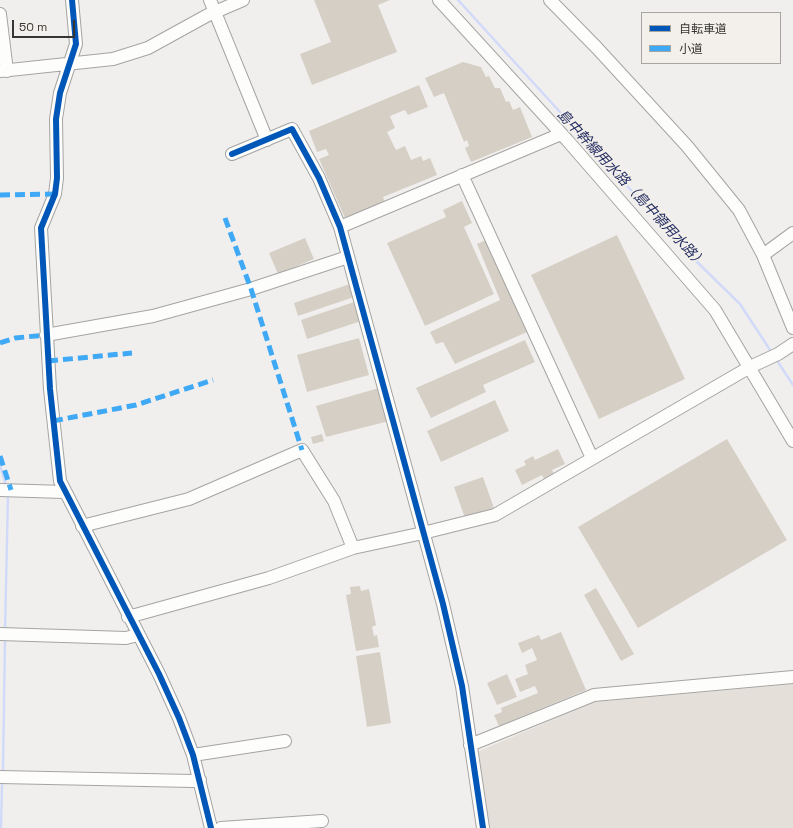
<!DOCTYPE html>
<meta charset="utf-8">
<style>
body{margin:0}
#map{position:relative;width:793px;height:828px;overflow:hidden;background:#f1efed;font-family:"Space Grotesk","Noto Sans JP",sans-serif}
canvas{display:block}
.legend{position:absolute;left:641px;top:12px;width:140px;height:52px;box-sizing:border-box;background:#f3f0eb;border:1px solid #a7a5a1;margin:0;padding:5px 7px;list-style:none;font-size:12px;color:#363533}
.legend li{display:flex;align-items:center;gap:8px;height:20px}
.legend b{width:20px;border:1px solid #a7a5a1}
.scale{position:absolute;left:12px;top:20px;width:63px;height:18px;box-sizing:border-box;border:2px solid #363533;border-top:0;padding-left:5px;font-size:12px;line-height:14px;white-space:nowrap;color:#363533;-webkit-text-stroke:3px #f3f0eb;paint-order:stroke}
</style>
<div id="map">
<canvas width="793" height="828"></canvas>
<ul class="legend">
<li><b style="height:5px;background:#0057b8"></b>自転車道</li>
<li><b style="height:5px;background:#3fa9f5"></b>小道</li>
</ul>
<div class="scale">50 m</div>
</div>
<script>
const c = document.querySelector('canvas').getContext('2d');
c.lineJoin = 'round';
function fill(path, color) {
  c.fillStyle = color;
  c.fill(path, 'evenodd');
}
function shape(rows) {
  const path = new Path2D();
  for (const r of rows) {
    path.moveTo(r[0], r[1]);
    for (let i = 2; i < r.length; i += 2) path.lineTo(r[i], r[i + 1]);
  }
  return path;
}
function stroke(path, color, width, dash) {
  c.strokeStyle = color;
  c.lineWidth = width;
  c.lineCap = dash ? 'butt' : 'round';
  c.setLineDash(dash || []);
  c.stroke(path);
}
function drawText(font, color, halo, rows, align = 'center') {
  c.font = font + ' "Space Grotesk","Noto Sans JP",sans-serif';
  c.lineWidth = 3.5;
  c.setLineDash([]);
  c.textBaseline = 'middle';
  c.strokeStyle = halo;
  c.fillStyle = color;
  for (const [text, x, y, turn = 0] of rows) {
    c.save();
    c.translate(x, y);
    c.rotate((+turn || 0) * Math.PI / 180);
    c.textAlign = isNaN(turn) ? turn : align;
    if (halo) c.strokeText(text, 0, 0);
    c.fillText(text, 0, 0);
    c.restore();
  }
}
const built = shape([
 [793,684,793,828,488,828,477,752,594,702]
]);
const stream = shape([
 [458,0,691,256,740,304,772,353],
 [776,359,793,385],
 [0,465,6,486],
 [5,631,8,495],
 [3,771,5,638],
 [1,828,2,785]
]);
const building = shape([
 [314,0,390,0,378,5,397,52,312,85,300,54,331,42],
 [463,62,481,67,486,77,489,76,495,88,500,88,506,102,509,101,513,110,520,107,532,137,471,162,465,148,469,146,467,140,464,142,444,93,434,97,425,78],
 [419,85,428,107,408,115,405,110,390,116,395,128,387,132,396,150,405,146,411,160,421,156,423,161,430,158,437,175,383,197,385,202,345,218,319,159,329,155,326,149,317,152,309,131],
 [462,201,472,223,464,227,494,294,425,326,387,243,446,217,443,210],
 [617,235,685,379,599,419,531,275],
 [305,238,314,259,278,274,269,253],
 [488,239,522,314,519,316,527,332,455,364,443,342,436,344,430,332,500,300,477,244],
 [350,284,354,297,298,316,294,303],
 [357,301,364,320,307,339,301,320],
 [359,338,369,375,307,392,297,355],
 [525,340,535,362,483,385,486,392,431,418,416,388],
 [379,388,389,421,326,437,316,406],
 [495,400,509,431,441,462,427,431],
 [322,434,324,441,313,444,311,437],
 [727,439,787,540,638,628,578,527],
 [558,449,565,464,552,470,554,474,544,479,542,475,522,485,515,470,526,465,524,461,533,456,535,460],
 [483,477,494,508,465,518,454,487],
 [360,586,361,591,369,589,376,625,372,627,374,636,377,635,379,647,356,651,346,595,351,594,350,587],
 [596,588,634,654,621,661,584,595],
 [561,632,586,690,499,726,494,715,502,712,501,708,538,693,535,686,520,692,515,679,528,674,525,665,537,660,532,648,522,653,518,643,539,635,541,640],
 [380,652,391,723,367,727,356,656],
 [507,674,517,697,497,705,487,683]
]);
const minor = shape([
 [72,0,76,44,60,93,56,119,57,178,55,194,41,228,50,389,60,481,159,674,179,718,193,755,211,828],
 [210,0,267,140],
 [439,0,567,140,715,310,793,441],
 [550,0,597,48,687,146,739,210,763,255,793,328],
 [0,14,7,71],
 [0,71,113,59,148,48,208,15,243,0],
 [232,154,292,129,319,178,340,227,443,604,462,686,483,828],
 [462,175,592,458],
 [340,227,561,134],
 [763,255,793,233],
 [46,335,153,316,251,289,348,257],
 [0,490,64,492],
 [82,526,189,499,302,450,334,501,353,548],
 [128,617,269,578,353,548,423,533,495,515,750,367,778,354,793,344],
 [0,634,126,638,138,635],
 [470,745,594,695,793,677],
 [193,755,285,741],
 [0,777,193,781,200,780],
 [221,828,322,821]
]);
const quiet = shape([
 [0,195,55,194],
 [225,218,251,289,302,450],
 [0,343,15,338,46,335],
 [48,361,132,353],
 [53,421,136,405,213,380],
 [0,456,11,490]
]);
const cycleway = shape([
 [72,0,76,44,60,93,56,119,57,178,55,194,41,228,50,389,60,481,159,674,179,718,193,755,211,828],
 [232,154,292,129,319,178,340,227,443,604,462,686,483,828]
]);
const waterNames = [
 ["島中幹線用水路（島中領用水路）",631,189,47]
];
fill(built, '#e4dfd8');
stroke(stream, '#d2daf9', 2.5);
fill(building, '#d6cfc6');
stroke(minor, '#a5a4a2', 14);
stroke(minor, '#fdfdfc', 12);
stroke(quiet, '#3fa9f5', 5, [10, 5]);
stroke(cycleway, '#0057b8', 6);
drawText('italic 14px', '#242e63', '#f3f0eb', waterNames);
</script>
